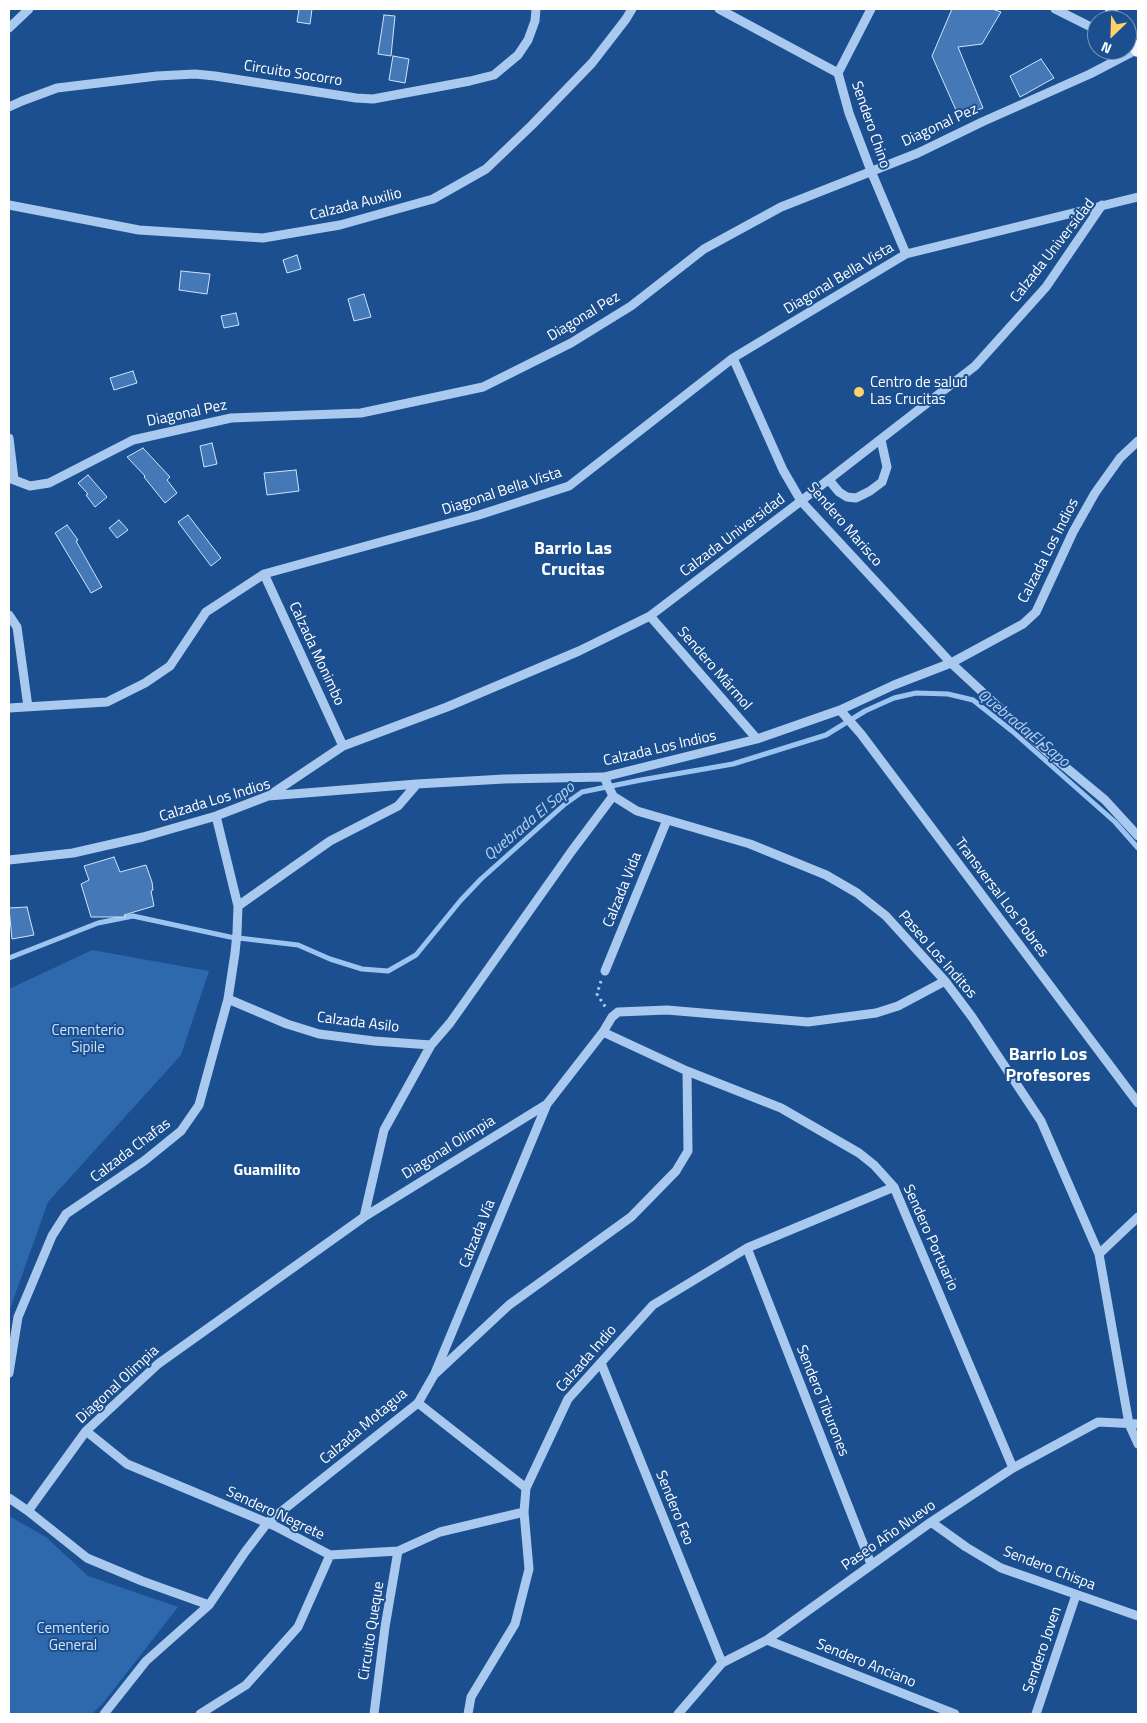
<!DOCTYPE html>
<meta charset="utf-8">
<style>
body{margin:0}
#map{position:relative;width:1147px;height:1723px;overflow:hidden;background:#1b4f8f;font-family:"Titillium Web",sans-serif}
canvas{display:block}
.frame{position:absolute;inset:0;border:10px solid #fff;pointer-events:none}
.north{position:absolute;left:1087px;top:10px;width:50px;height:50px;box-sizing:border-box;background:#1b4f8f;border:1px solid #7695bc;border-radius:50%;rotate:204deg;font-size:14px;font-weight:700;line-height:20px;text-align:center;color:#fff}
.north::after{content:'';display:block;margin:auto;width:18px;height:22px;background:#ffd166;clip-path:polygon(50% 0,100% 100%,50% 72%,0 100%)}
</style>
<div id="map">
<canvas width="1147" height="1723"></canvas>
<div class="frame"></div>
<div class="north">N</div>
</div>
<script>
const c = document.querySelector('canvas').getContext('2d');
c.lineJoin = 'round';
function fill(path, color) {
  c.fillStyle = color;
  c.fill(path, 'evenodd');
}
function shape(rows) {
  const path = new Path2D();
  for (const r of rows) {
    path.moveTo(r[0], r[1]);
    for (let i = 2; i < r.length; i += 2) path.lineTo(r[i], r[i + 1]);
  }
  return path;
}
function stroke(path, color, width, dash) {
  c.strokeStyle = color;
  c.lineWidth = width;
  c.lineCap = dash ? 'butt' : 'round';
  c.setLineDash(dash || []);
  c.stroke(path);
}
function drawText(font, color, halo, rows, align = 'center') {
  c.font = font + ' "Titillium Web",sans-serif';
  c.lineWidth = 4;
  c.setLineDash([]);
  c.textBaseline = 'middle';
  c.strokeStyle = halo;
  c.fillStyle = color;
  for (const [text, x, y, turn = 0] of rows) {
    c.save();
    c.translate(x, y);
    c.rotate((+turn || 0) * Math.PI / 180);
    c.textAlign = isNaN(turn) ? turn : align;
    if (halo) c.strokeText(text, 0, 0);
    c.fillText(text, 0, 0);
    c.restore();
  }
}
const green = shape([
 [92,950,209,971,181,1055,48,1202,9,1312,9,989],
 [9,1516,46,1537,88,1576,178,1607,104,1702,92,1714,9,1714]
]);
const stream = shape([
 [9,958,98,923,133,916,230,937,298,945,330,959,362,969,388,971,416,955,461,900,481,879,565,804,582,792,641,780,733,764,826,735,865,711,894,698,916,693,948,694,973,700,1012,731,1115,822,1138,848]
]);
const building = shape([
 [299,9,312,9,310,24,297,22,299,9],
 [952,9,992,9,1001,12,982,44,958,47,983,108,959,117,932,56,952,9],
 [384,15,395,16,391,56,378,54,384,15],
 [393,56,409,59,405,83,389,80,393,56],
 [1041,59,1054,78,1020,97,1010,76,1041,59],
 [297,255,301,269,287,273,283,260,297,255],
 [181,271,210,274,207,294,179,290,181,271],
 [364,294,371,317,354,321,348,299,364,294],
 [236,313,239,325,224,328,221,316,236,313],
 [133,371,137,383,114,390,110,378,133,371],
 [212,443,217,464,204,467,200,446,212,443],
 [143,448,170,477,167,480,177,493,165,503,144,477,145,476,127,457,143,448],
 [296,470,299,491,267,495,264,473,296,470],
 [88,475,107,497,95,507,86,495,88,494,78,483,88,475],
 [188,515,221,558,211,566,178,522,188,515],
 [119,520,128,530,117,538,109,528,119,520],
 [67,525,78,540,76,541,102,587,91,593,55,533,67,525],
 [114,857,120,872,146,865,152,882,153,890,151,891,154,906,124,915,125,917,91,917,81,884,89,880,84,866,114,857],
 [27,907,34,935,12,939,9,908,27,907]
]);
const path = shape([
 [601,981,597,994,606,1008]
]);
const minor = shape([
 [719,9,838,73,849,113,871,171,906,254],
 [1055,9,1097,30],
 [9,28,29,9],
 [838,73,871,9],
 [9,107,22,101,57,88,157,76,195,74,215,76,356,98,373,99,470,81,494,75,518,55,528,40,535,21,536,9],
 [9,205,139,230,263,238,340,225,433,199,486,169,532,125,592,63,626,19,632,9],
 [733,358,783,470,801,501,951,663,1045,750,1105,800,1138,836],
 [9,438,14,479],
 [9,478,30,486,49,483,133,440,231,418,361,413,483,387,571,343,631,306,704,249,781,207,918,153,982,122,1090,74,1136,50],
 [829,480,839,492,847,497,856,498,870,491,882,482,887,467,881,440],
 [264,574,343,746],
 [9,615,17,627,28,707],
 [650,616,757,739],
 [9,708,107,702,145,683,170,666,206,612,264,574,479,515,569,486,733,358,906,254,1138,197],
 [840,710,861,734,1138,1103],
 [604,777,613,796,637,811,750,844,826,875,857,893,886,916,945,981,972,1017,1041,1121,1099,1254,1129,1424,1138,1444],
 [270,795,343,746,447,707,579,651,650,616,801,501,975,366,1046,287,1102,205],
 [9,860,73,853,143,837,216,816,268,796,417,784,504,779,604,777,757,739,840,710,894,685,951,663,1023,624,1036,612,1073,532,1095,493,1120,458,1138,441],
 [238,906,330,841,398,806,417,784],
 [605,971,667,820],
 [228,999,287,1024,319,1034,374,1041,431,1045],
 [603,1032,687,1071,781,1108,859,1153,874,1165,894,1187,1013,1468],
 [364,1217,384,1130,431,1045,450,1023,571,852,613,796],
 [747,1248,871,1564],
 [1099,1254,1138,1217],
 [601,1363,722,1663],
 [9,1373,18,1317,52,1236,66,1214,144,1161,181,1131,199,1105,228,999,235,953,237,933,238,906,216,816],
 [435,1373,547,1104],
 [418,1403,526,1488],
 [86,1431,127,1464,275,1526,330,1555,398,1551,440,1532,524,1512],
 [9,1498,28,1511,87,1558,142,1581,209,1605],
 [28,1511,86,1431,158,1364,364,1217,547,1104,603,1032,612,1017,618,1012,667,1010,808,1022,876,1013,898,1006,945,981],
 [931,1522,966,1547,1001,1568,1138,1616],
 [767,1640,955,1714],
 [104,1714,146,1661,209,1605,245,1552,268,1522,418,1403,434,1375,509,1305,631,1217,676,1171,688,1151,687,1071],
 [200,1714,246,1685,298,1627,330,1555],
 [374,1714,385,1627,398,1551],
 [468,1714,471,1697,515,1624,529,1569,524,1512,526,1488,568,1399,653,1305,747,1248,894,1187],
 [678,1714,722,1663,767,1640,931,1522,1013,1468,1098,1422,1138,1424],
 [1036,1714,1076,1595]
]);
const major = shape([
 [1111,9,1115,20],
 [1127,38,1138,51]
]);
const markers = [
 [859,392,6,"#ffd166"]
];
const streetNames = [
 ["Circuito Socorro",293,74,9],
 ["Sendero Chino",870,125,71],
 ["Diagonal Pez",940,126,-25],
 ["Calzada Auxilio",356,205,-14],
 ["Calzada Universidad",1053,251,-52],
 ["Diagonal Bella Vista",839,279,-31],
 ["Diagonal Pez",584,317,-31],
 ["Diagonal Pez",187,414,-12],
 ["Diagonal Bella Vista",502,492,-18],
 ["Sendero Marisco",844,525,49],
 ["Calzada Universidad",733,536,-37],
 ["Calzada Los Indios",1049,551,-63],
 ["Calzada Monimbo",316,654,65],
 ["Sendero Mármol",714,669,49],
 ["Calzada Los Indios",660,749,-13],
 ["Calzada Los Indios",215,801,-17],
 ["Calzada Vida",623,890,-68],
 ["Transversal Los Pobres",1001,898,53],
 ["Paseo Los Inditos",937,955,49],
 ["Calzada Asilo",358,1023,7],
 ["Diagonal Olimpia",449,1148,-32],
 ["Calzada Chafas",131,1151,-37],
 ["Calzada Vía",478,1234,-68],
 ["Sendero Portuario",930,1238,66],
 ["Calzada Indio",587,1359,-49],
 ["Diagonal Olimpia",118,1385,-43],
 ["Sendero Tiburones",822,1401,68],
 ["Calzada Motagua",364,1427,-40],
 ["Sendero Feo",674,1508,68],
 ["Sendero Negrete",275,1514,25],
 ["Paseo Año Nuevo",889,1536,-35],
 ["Sendero Chispa",1049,1569,21],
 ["Circuito Queque",372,1631,-81],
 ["Sendero Joven",1043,1650,-71],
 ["Sendero Anciano",866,1664,22]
];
const poiNames = [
 ["Centro de salud",870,383],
 ["Las Crucitas",870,400]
];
const parkNames = [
 ["Cementerio",88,1031],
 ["Sipile",88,1048],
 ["Cementerio",73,1629],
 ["General",73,1646]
];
const waterNames = [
 ["Quebrada El Sapo",1023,729,39],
 ["Quebrada El Sapo",530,822,-40]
];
const neighbourhoodNames = [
 ["Guamilito",267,1171]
];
const quarterNames = [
 ["Barrio Las",573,550],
 ["Crucitas",573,571],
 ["Barrio Los",1048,1056],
 ["Profesores",1048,1077]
];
fill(green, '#2e69ad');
stroke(stream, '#9cc4f0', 5);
fill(building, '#4478b7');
stroke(building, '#cfe3fa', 1);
stroke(path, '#a9c9ee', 3, [2.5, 4]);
stroke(minor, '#a9c9ee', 9);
stroke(major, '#f0f6ff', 12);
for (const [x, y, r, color] of markers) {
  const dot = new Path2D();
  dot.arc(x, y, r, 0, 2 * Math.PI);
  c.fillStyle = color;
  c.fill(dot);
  stroke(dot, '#1b4f8f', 2);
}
drawText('15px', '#fff', '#1b4f8f', streetNames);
drawText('15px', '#fff', '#1b4f8f', poiNames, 'left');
drawText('15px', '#cfe3fa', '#1b4f8f', parkNames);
drawText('italic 16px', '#b5d3f5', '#1b4f8f', waterNames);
drawText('bold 16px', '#fff', '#1b4f8f', neighbourhoodNames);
drawText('bold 18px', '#fff', '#1b4f8f', quarterNames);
</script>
